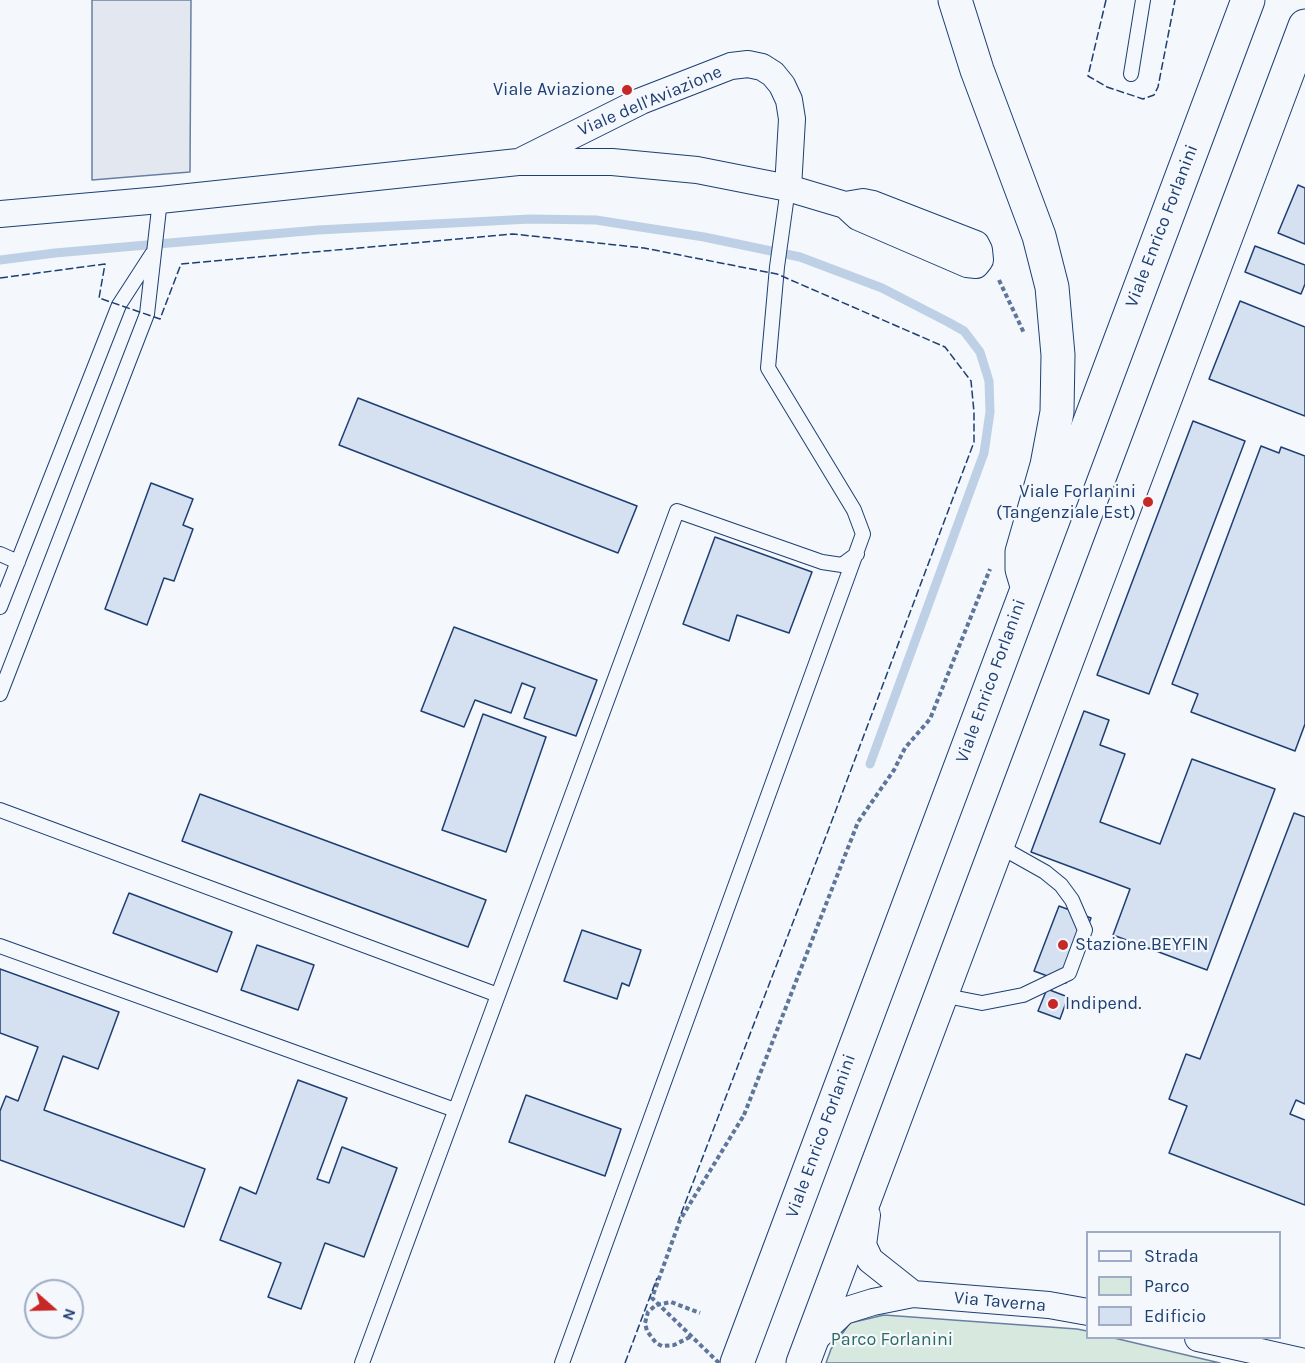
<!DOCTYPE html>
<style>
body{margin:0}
#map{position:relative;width:1305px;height:1363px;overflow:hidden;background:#f4f7fb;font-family:Karla,sans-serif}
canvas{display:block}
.legend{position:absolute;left:1086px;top:1231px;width:195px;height:108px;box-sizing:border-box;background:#f4f7fb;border:2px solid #9eadc5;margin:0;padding:8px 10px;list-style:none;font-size:18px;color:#1d3f73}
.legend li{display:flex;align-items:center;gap:12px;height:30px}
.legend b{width:30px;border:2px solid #9eadc5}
.north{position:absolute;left:24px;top:1279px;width:60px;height:60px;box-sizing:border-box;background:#f4f7fb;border:2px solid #9eadc5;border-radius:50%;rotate:110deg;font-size:16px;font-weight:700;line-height:24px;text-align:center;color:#1d3f73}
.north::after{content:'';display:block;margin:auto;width:21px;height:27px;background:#c62828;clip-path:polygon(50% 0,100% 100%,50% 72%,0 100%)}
</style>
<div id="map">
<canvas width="1305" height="1363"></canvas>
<ul class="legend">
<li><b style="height:8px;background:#f4f7fb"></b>Strada</li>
<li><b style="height:16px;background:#d7e8df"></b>Parco</li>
<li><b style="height:16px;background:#d5e0f0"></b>Edificio</li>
</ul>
<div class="north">N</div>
</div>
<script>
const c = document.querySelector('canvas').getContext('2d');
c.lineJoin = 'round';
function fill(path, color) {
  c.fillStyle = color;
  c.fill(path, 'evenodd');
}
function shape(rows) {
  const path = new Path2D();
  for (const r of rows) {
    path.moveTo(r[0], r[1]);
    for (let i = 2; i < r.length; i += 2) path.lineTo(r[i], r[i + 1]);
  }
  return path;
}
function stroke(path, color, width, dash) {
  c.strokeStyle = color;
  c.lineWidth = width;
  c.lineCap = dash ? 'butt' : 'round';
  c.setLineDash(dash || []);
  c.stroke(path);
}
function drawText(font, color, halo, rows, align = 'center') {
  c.font = font + ' Karla,sans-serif';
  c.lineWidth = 4.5;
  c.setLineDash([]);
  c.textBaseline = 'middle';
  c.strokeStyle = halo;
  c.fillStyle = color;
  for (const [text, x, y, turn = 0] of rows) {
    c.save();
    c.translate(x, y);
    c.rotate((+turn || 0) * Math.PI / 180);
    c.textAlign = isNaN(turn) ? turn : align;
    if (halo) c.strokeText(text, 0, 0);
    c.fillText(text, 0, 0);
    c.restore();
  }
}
const green = shape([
 [884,1315,1077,1329,1087,1331,1088,1338,1114,1338,1220,1363,826,1363,831,1349,850,1323,884,1315]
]);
const parking = shape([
 [92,0,191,0,190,172,92,180,92,0]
]);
const stream = shape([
 [0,260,55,253,318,230,530,219,596,220,704,237,800,257,882,288,948,322,964,331,980,352,989,381,990,412,984,453,870,764]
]);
const building = shape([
 [1298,185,1305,188,1305,244,1278,233,1298,185],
 [1255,246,1305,265,1305,284,1301,294,1245,272,1255,246],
 [1240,301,1305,327,1305,416,1209,379,1240,301],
 [358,398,637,506,618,553,339,445,358,398],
 [1193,421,1245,441,1149,694,1097,675,1193,421],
 [1261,446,1279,453,1281,447,1305,456,1305,724,1295,751,1191,712,1198,694,1172,684,1261,446],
 [151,483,193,499,183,525,193,529,174,581,164,578,147,625,105,609,151,483],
 [715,537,812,572,789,633,737,615,729,641,683,624,715,537],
 [454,627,597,680,576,736,524,718,535,688,522,683,511,713,475,700,464,727,421,711,454,627],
 [1084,711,1109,720,1100,745,1125,754,1100,822,1160,844,1192,759,1275,789,1207,970,1113,935,1130,889,1031,852,1084,711],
 [483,714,546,737,506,852,442,830,483,714],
 [200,794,486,900,468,947,182,841,200,794],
 [1294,813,1305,817,1305,1104,1296,1100,1290,1114,1305,1120,1305,1205,1169,1153,1187,1106,1169,1099,1186,1054,1200,1059,1294,813],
 [129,893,232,932,217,972,113,933,129,893],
 [1059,906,1091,918,1066,983,1034,971,1059,906],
 [582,930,641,950,629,986,622,983,617,999,564,981,582,930],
 [257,945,314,965,298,1010,241,990,257,945],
 [0,969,119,1012,98,1069,63,1056,44,1110,205,1169,184,1227,0,1160,0,1111,6,1096,18,1101,38,1047,0,1033,0,969],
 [1047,989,1068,997,1060,1019,1038,1011,1047,989],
 [298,1080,347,1098,317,1179,329,1183,342,1147,397,1168,364,1257,325,1243,301,1309,268,1297,281,1263,220,1240,240,1187,256,1194,298,1080],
 [526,1095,621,1129,605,1176,509,1142,526,1095]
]);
const path = shape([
 [999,280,1024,333],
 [744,1115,858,822,894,770,905,748,930,719,990,569],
 [690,1337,674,1345,662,1346,656,1343,647,1331,645,1323,648,1312,656,1305,671,1302,700,1313]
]);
const service = shape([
 [1131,74,1143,0],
 [0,554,18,562],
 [0,607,119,305,152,254],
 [0,694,147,314,160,200],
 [0,810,498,995],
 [0,946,455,1110],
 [941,995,982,1003,1023,995,1069,973,1085,930,1072,900,1061,885,1045,872,997,845],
 [362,1363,677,511,822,562,842,565,857,554],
 [562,1363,863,534,854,510,768,368,777,267,788,188]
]);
const minor = shape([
 [523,160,641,101,731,66,748,64,762,67,773,74,782,85,789,100,792,119,788,188],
 [0,214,160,200,518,162,612,162,697,170,788,188,845,205,858,217,967,264,976,265,980,260,979,250,976,244,873,204,863,202,845,205],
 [867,1215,863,1245,870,1260,913,1294],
 [1198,1338,1305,1362],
 [814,1340,844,1311,873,1302,913,1294,1049,1305,1088,1312]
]);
const primary = shape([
 [737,1363,1248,0],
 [803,1363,1305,26]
]);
const motorway = shape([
 [955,0,977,70,1039,236,1052,287,1058,355,1057,412,1047,465,1022,552,1022,569,1027,586]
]);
const pathBridge = shape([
 [719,1363,652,1298,680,1220,744,1115]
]);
const fence = shape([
 [1106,0,1088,76,1107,87,1143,99,1154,95,1158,87,1175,0],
 [0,278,105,264,99,298,160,319,181,264,513,234,644,248,777,274,945,347,971,381,974,412,974,442,828,831,679,1219],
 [625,1363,657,1278]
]);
const markers = [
 [627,90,6,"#c62828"],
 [1148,502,6,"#c62828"],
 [1063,945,6,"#c62828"],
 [1053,1004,6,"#c62828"]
];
const poiNames = [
 ["Viale Aviazione",615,90],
 ["Viale Forlanini",1136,492],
 ["(Tangenziale Est)",1136,513],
 ["Stazione BEYFIN",1075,945,"left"],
 ["Indipend.",1065,1004,"left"]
];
const streetNames = [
 ["Viale dell'Aviazione",650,101,-23],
 ["Viale Enrico Forlanini",1162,226,-69],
 ["Viale Enrico Forlanini",991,681,-70],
 ["Viale Enrico Forlanini",821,1136,-70],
 ["Via Taverna",1000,1302,5]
];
const parkNames = [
 ["Parco Forlanini",892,1340]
];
fill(green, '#d7e8df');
stroke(green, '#687fa3', 1.5);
fill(parking, '#e3e8f0');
stroke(parking, '#687fa3', 1.5);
stroke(stream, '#bed0e5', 9);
fill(building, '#d5e0f0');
stroke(building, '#1d3f73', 1.5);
stroke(service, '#1d3f73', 16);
stroke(minor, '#1d3f73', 28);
stroke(primary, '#1d3f73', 35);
stroke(motorway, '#1d3f73', 35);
stroke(path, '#5e769c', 4, [4.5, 3]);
stroke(service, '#f4f7fb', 14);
stroke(minor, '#f4f7fb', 26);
stroke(primary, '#f4f7fb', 33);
stroke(motorway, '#f4f7fb', 33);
stroke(pathBridge, '#5e769c', 4, [4.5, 3]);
stroke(fence, '#1d3f73', 1.5, [8, 3]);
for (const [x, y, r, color] of markers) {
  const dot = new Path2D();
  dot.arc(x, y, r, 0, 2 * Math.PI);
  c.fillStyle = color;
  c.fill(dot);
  stroke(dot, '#f4f7fb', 2);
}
drawText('18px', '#1d3f73', '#f4f7fb', poiNames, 'right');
drawText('18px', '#1d3f73', '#f4f7fb', streetNames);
drawText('18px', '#2c6c60', '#f4f7fb', parkNames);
</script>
